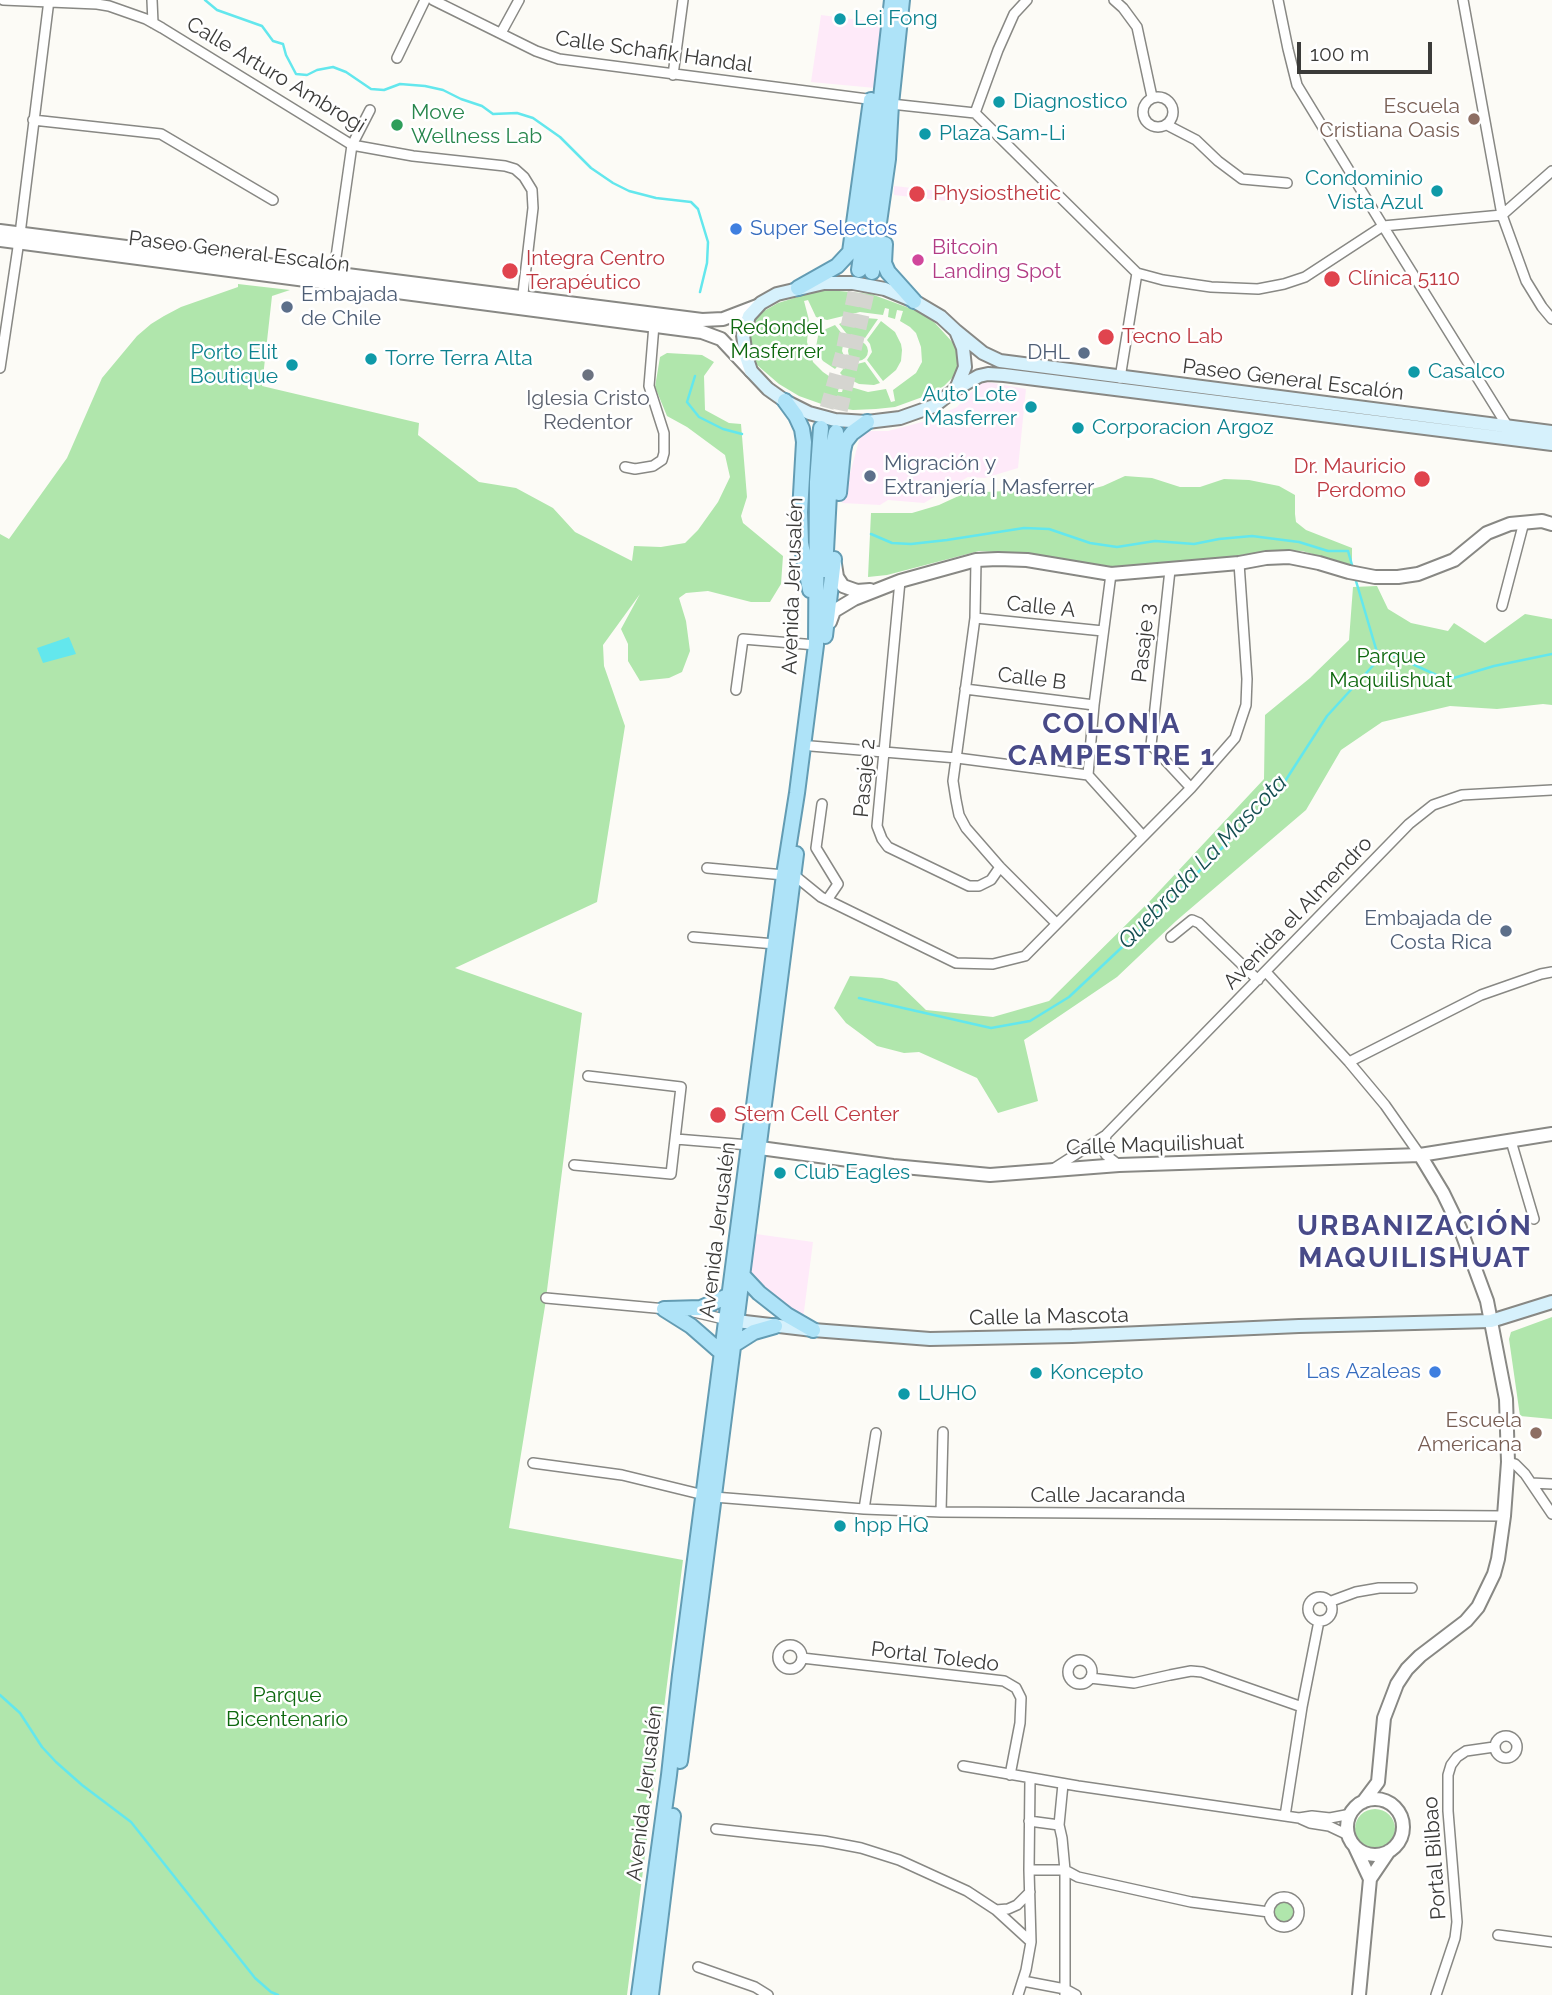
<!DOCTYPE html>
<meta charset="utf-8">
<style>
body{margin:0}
#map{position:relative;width:1552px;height:1995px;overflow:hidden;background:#fcfbf6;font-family:Raleway,sans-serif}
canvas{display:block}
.scale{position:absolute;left:1297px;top:42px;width:135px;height:32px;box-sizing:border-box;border:4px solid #3b3b39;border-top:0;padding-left:9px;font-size:21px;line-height:24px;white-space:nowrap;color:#3b3b39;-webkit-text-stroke:5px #fff;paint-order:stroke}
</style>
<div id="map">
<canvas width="1552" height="1995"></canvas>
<div class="scale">100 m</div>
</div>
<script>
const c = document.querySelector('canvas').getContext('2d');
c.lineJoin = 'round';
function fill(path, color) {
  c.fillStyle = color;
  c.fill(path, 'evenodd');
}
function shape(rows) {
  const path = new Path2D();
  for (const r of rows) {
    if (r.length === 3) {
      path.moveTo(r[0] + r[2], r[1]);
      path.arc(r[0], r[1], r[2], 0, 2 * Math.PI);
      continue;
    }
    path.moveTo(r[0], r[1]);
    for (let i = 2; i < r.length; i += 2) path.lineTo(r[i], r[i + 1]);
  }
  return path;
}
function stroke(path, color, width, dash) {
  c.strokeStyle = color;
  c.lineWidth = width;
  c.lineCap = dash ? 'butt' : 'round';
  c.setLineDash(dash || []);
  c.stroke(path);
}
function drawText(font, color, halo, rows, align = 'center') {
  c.font = font + ' Raleway,sans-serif';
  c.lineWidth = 5;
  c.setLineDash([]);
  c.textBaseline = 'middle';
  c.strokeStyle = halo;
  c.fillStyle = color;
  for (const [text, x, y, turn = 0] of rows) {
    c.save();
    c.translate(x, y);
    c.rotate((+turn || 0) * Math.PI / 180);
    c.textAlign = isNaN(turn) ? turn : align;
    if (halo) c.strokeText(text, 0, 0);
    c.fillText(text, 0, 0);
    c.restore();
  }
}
const commercial = shape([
 [821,15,883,23,875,88,811,82],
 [894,186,949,192,947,201,894,195],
 [982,381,1026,389,1018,468,985,478,968,477,924,503,888,500,880,505,842,503,860,437,865,431,888,431,926,421,957,407],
 [756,1234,813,1242,803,1319,757,1280,750,1270]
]);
const green = shape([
 [238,284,290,290,272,296,262,386,419,423,418,435,479,482,516,488,553,508,575,532,632,561,634,546,661,547,685,543,698,530,718,502,730,477,725,455,687,427,667,416,655,387,660,357,667,353,702,355,714,362,704,376,705,410,729,423,741,424,747,497,741,516,743,523,783,556,781,584,770,602,751,602,708,591,686,593,679,598,686,621,690,651,682,672,669,678,640,681,628,661,628,644,621,629,640,594,603,645,604,666,625,726,597,902,455,968,582,1013,545,1306,509,1528,683,1560,627,1995,0,1995,0,534,9,539,67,458,102,378,137,336,151,324,164,316,181,307,238,287],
 [829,290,871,294,920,312,935,323,955,345,959,359,957,373,944,386,928,395,895,407,876,409,853,410,827,406,799,396,779,384,757,365,750,353,749,331,754,320,764,311,778,303,814,292],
 [808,300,816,317,827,320,860,312,883,315,885,308,889,309,888,317,895,319,897,310,903,311,900,321,910,327,916,333,921,347,922,362,916,373,893,390,895,401,891,402,886,389,868,392,844,385,842,392,838,392,839,383,823,372,813,362,807,342,809,320,804,301],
 [853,318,866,318,878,319,865,338,856,336,850,338,839,324],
 [881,321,895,332,901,344,902,350,901,361,896,370,883,381,867,360,872,352,870,344,867,340],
 [835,325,847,340,843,345,842,351,845,358,835,369,823,361,817,352,816,347,818,336,826,329],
 [858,351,10],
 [849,361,857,364,865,362,880,383,874,385,859,384,843,376,840,373],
 [1125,476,1152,478,1180,487,1200,487,1224,479,1249,480,1279,486,1295,495,1295,514,1296,522,1306,530,1352,548,1352,565,1302,551,1276,550,1185,563,1117,567,1025,554,979,551,887,575,868,577,871,513,912,513,939,505,965,493,1006,491,1025,481,1059,492,1077,493,1103,486],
 [1377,586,1388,609,1411,623,1448,631,1454,623,1485,643,1525,614,1552,619,1552,705,1543,704,1497,709,1450,706,1382,722,1341,750,1306,810,1176,921,1117,977,1024,1040,1038,1101,998,1113,977,1078,919,1052,904,1053,877,1046,846,1023,834,1008,850,976,882,978,897,982,926,1010,993,1017,1049,1001,1149,902,1264,779,1265,715,1310,678,1349,640,1353,587],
 [1552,1317,1552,1419,1520,1416,1509,1339,1511,1332],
 [1375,1829,20],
 [1285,1912,11]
]);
const water = shape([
 [69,637,76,654,43,663,37,648]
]);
const stream = shape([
 [205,0,217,10,262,26,273,41,283,44,286,55,296,74,307,75,317,70,333,67,346,72,371,89,384,90,400,84,425,86,443,90,461,99,482,106,493,114,517,113,533,118,560,137,591,168,613,183,629,191,656,198,691,202,698,209,708,242,707,263,700,292],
 [695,376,687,402,699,417,723,429,742,434],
 [871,534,892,543,911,544,947,540,1024,528,1049,529,1090,543,1117,547,1155,541,1194,544,1219,539,1252,536,1299,542,1328,551,1348,551,1352,565],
 [1356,581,1379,659],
 [859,998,991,1028,1030,1021,1069,997,1153,918,1280,789,1327,716,1379,659,1393,655,1447,680,1494,666,1552,654],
 [0,1695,20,1713,42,1747,56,1762,82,1785,131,1822,255,1978,271,1992,278,1995]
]);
const primaryTunnel = shape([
 [821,428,842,354,859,271],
 [836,431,872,273]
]);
const minor = shape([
 [3,0,97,4,109,6,146,19,162,28,352,145,413,156,505,166,515,169,524,177,532,190,533,208,522,302],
 [152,0,153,23],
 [433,0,536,51,559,59,875,100],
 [1114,0,1123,8,1137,27,1152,97],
 [1278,0,1288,49,1297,85,1383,226,1508,427],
 [1463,0,1502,215,1526,281,1542,307,1552,319],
 [501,33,519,0],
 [397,58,425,0],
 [673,75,683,0],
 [1158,112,15],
 [891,104,975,113],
 [975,113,1137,273,1163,280,1211,287,1258,289,1284,284,1305,277,1383,226,1502,215,1552,171],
 [975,113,998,50,1014,14,1027,0],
 [33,120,161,134,273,200],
 [1167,125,1196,140,1218,161,1242,179,1287,183],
 [333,278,352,145,370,110],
 [0,368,20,234,49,0],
 [1120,378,1137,273],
 [625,467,635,469,653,466,662,460,664,453,664,433,649,386,654,325],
 [976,560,975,618,953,781,956,800,959,815,966,828,1000,867,1056,923],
 [1170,570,1151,745,1191,788],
 [1111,574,1094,705,1088,775,1143,836],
 [900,581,877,826,882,839,888,847,969,886,979,886,991,880,1000,867],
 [1502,606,1524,522],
 [975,618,1103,631],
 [965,689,1094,705],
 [736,690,743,639,816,645],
 [811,746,957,758,1088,775],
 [822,804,816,848,838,884,827,900],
 [707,868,784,875],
 [794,875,821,897,956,963,993,964,1025,956,1191,788,1235,738,1246,705,1247,679,1239,563],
 [693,937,775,944],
 [1171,937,1192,920,1199,923,1258,980],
 [1266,972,1349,1062,1385,1105,1420,1155],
 [1349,1062,1481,995,1541,974,1552,972],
 [1106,1136,1103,1149,1106,1155,1119,1165],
 [676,1139,749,1145],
 [1511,1141,1534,1219],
 [574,1165,671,1174,681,1087,588,1076],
 [1053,1169,1106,1135,1409,824,1433,805,1462,795,1552,790],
 [546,1298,666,1309],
 [694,1312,728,1320],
 [1508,1462,1515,1464,1525,1474,1552,1514],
 [533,1463,622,1475,704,1495],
 [1531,1483,1552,1484],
 [714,1497,864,1509,941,1512,1504,1516],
 [864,1509,876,1433],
 [941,1512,943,1432],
 [1320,1609,12],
 [1329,1602,1356,1592,1379,1588,1412,1588],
 [790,1657,12],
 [802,1658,1004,1681,1016,1688,1021,1698,1020,1723,1010,1775],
 [1080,1672,12],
 [1090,1678,1134,1683,1170,1675,1191,1671,1202,1672,1302,1707],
 [1506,1747,11],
 [963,1766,1078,1786,1299,1818,1312,1816,1330,1818,1351,1814],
 [1063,1784,1059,1825,1062,1838,1065,1870,1065,1995],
 [1285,1816,1302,1707,1319,1621],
 [1301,1819,1310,1823,1329,1826,1348,1835],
 [1029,1821,1059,1825],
 [716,1829,824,1841,861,1848,899,1860,967,1891,996,1910,1031,1942],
 [1029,1870,1065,1870,1078,1877,1191,1902,1269,1912],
 [1284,1912,15],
 [996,1910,1008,1909,1017,1905,1030,1892],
 [1498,1935,1552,1942],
 [698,1967,755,1987,768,1995],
 [1023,1981,1065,1989,1076,1995],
 [1018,1995,1026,1970,1031,1942,1029,1870,1030,1779],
 [1436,1995,1455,1938,1457,1922,1448,1811,1448,1775,1451,1765,1457,1757,1466,1751,1494,1747]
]);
const tertiary = shape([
 [0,231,702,320,723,319,757,306],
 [0,240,702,332,721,339,751,371],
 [835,564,837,577,843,586,857,591,870,590],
 [830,622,834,611,854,599,900,581,976,560,998,559,1027,560,1111,574,1239,563,1266,558,1289,557,1319,563,1349,572,1375,577,1398,577,1418,574,1454,560,1487,533,1510,524,1542,521,1552,524],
 [760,1148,893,1166,990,1175,1119,1165,1420,1155,1552,1134],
 [1375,1827,28],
 [1363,1802,1378,1782,1384,1718,1397,1684,1407,1669,1420,1656,1466,1621,1478,1607,1494,1574,1498,1559,1504,1516,1508,1462,1506,1399,1487,1301,1460,1228,1443,1193,1420,1155],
 [1355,1847,1370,1879],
 [1359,1995,1370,1879,1389,1851]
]);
const secondary = shape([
 [824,283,853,283,885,289,914,301,941,317,956,331,963,348,965,367,956,389,934,406,900,418,867,422,835,420,809,413,785,401,768,389,751,371,746,356,743,335,749,316,761,303,777,294,824,283],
 [956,331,983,353,1000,361,1552,432],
 [956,389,979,376,988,374,1004,375,1552,444],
 [728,1320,813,1330,930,1339,1072,1336,1299,1326,1491,1321,1552,1302]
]);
const primary = shape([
 [885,244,884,263,888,272,914,301],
 [859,270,871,187,892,0],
 [872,272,888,159,891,104,902,0],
 [798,288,837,266,850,252,871,100],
 [785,401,796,416,802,429,804,442,800,512,801,543,810,590],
 [839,493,843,451,845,442,852,433,867,422],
 [825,570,831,456,836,432],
 [825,636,834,559],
 [744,1277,759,1293,787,1315,813,1330],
 [664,1309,691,1326,723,1354],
 [666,1309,701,1308,730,1295],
 [735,1344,754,1332,775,1326],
 [680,1761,796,854],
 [639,1995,669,1775,680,1675,784,875,797,793,816,645,817,482,821,428],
 [651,1995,673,1816]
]);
const markers = [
 [840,19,7,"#0f9aa8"],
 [999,102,7,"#0f9aa8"],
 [1474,119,7,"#8d6e63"],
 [397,125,7,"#2e9e5b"],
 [925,134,7,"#0f9aa8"],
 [1437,191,7,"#0f9aa8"],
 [917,194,9,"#e0444e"],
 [736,229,7,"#3f7fe0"],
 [918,260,7,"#d1479c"],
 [510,271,9,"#e0444e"],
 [1332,279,9,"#e0444e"],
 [287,307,7,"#5c6f8a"],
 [1106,337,9,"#e0444e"],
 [1084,353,7,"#5c6f8a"],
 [371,359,7,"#0f9aa8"],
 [292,365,7,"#0f9aa8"],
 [1414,372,7,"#0f9aa8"],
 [588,375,7,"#6b7280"],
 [1031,407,7,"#0f9aa8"],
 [1078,428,7,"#0f9aa8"],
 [870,476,7,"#5c6f8a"],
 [1422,479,9,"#e0444e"],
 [1506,931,7,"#5c6f8a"],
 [718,1115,9,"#e0444e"],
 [780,1173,7,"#0f9aa8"],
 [1435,1372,7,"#3f7fe0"],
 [1036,1373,7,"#0f9aa8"],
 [904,1394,7,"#0f9aa8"],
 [1536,1433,7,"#8d6e63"],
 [840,1526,7,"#0f9aa8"]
];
const cultureNames = [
 ["Lei Fong",854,19],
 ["Diagnostico",1013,102],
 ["Plaza Sam-Li",939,134],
 ["Condominio",1423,179,"right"],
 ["Vista Azul",1423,203,"right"],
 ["Porto Elit",278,353,"right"],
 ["Boutique",278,377,"right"],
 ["Torre Terra Alta",385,359],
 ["Casalco",1428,372],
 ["Auto Lote",1017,395,"right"],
 ["Masferrer",1017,419,"right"],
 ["Corporacion Argoz",1092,428],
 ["Club Eagles",794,1173],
 ["Koncepto",1050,1373],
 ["LUHO",918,1394],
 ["hpp HQ",854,1526]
];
const streetNames = [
 ["Calle Schafik Handal",654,52,8],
 ["Calle Arturo Ambrogi",276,75,31],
 ["Paseo General Escalón",239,252,7],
 ["Paseo General Escalón",1293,380,7],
 ["Avenida Jerusalén",793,586,-88],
 ["Calle A",1041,607,6],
 ["Pasaje 3",1144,643,-84],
 ["Calle B",1032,679,7],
 ["Pasaje 2",865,778,-85],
 ["Avenida el Almendro",1298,913,-46],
 ["Calle Maquilishuat",1155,1145,-2],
 ["Avenida Jerusalén",718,1230,-83],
 ["Calle la Mascota",1049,1317,-1],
 ["Calle Jacaranda",1108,1496],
 ["Portal Toledo",935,1657,7],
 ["Avenida Jerusalén",645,1793,-83],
 ["Portal Bilbao",1435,1858,-94]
];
const educationNames = [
 ["Escuela",1460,107],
 ["Cristiana Oasis",1460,131],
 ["Escuela",1522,1421],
 ["Americana",1522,1445]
];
const leisureNames = [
 ["Move",411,113],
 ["Wellness Lab",411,137]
];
const healthNames = [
 ["Physiosthetic",933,194],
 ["Integra Centro",526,259],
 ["Terapéutico",526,283],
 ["Clínica 5110",1348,279],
 ["Tecno Lab",1122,337],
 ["Dr. Mauricio",1406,467,"right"],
 ["Perdomo",1406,491,"right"],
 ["Stem Cell Center",734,1115]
];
const shopNames = [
 ["Super Selectos",750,229],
 ["Las Azaleas",1421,1372,"right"]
];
const hotelNames = [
 ["Bitcoin",932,248],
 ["Landing Spot",932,272]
];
const serviceNames = [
 ["Embajada",301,295],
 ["de Chile",301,319],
 ["DHL",1070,353,"right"],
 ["Migración y",884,464],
 ["Extranjería | Masferrer",884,488],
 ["Embajada de",1492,919,"right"],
 ["Costa Rica",1492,943,"right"]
];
const parkNames = [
 ["Redondel",777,328],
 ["Masferrer",777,352],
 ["Parque",1391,657],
 ["Maquilishuat",1391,681],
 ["Parque",287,1696],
 ["Bicentenario",287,1720]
];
const worshipNames = [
 ["Iglesia Cristo",588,399],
 ["Redentor",588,423]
];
const waterNames = [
 ["Quebrada La Mascota",1203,862,-46]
];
const districtNames = [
 ["COLONIA",1112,725],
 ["CAMPESTRE 1",1112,757],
 ["URBANIZACIÓN",1415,1227],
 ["MAQUILISHUAT",1415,1259]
];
fill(commercial, '#feeaf9');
fill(green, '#b0e6ac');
fill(water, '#63e7ed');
stroke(stream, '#63e7ed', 2.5);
stroke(primaryTunnel, '#d5d5d0', 14, [14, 7]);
stroke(minor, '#888884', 12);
stroke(tertiary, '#888884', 16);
stroke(secondary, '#888884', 16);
stroke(primary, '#639cb3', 18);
stroke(minor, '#fff', 9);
stroke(tertiary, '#fff', 12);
stroke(secondary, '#d6f1fc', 12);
stroke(primary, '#aee3f8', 14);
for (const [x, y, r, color] of markers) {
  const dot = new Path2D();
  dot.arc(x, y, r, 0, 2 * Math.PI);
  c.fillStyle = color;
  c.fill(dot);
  stroke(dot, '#fff', 2.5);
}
drawText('21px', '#0d838f', '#fff', cultureNames, 'left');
drawText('21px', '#3b3b39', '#fff', streetNames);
drawText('21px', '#785e54', '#fff', educationNames, 'right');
drawText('21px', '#27864d', '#fff', leisureNames, 'left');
drawText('21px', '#be3a42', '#fff', healthNames, 'left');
drawText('21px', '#366cbe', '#fff', shopNames, 'left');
drawText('21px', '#b23c85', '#fff', hotelNames, 'left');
drawText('21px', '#4e5e75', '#fff', serviceNames, 'left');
drawText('21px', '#0d680e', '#fff', parkNames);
drawText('21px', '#5b616d', '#fff', worshipNames);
drawText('italic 23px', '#154f52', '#fff', waterNames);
c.letterSpacing = '2px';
drawText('bold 28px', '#484a88', '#fff', districtNames);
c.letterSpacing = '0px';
</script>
